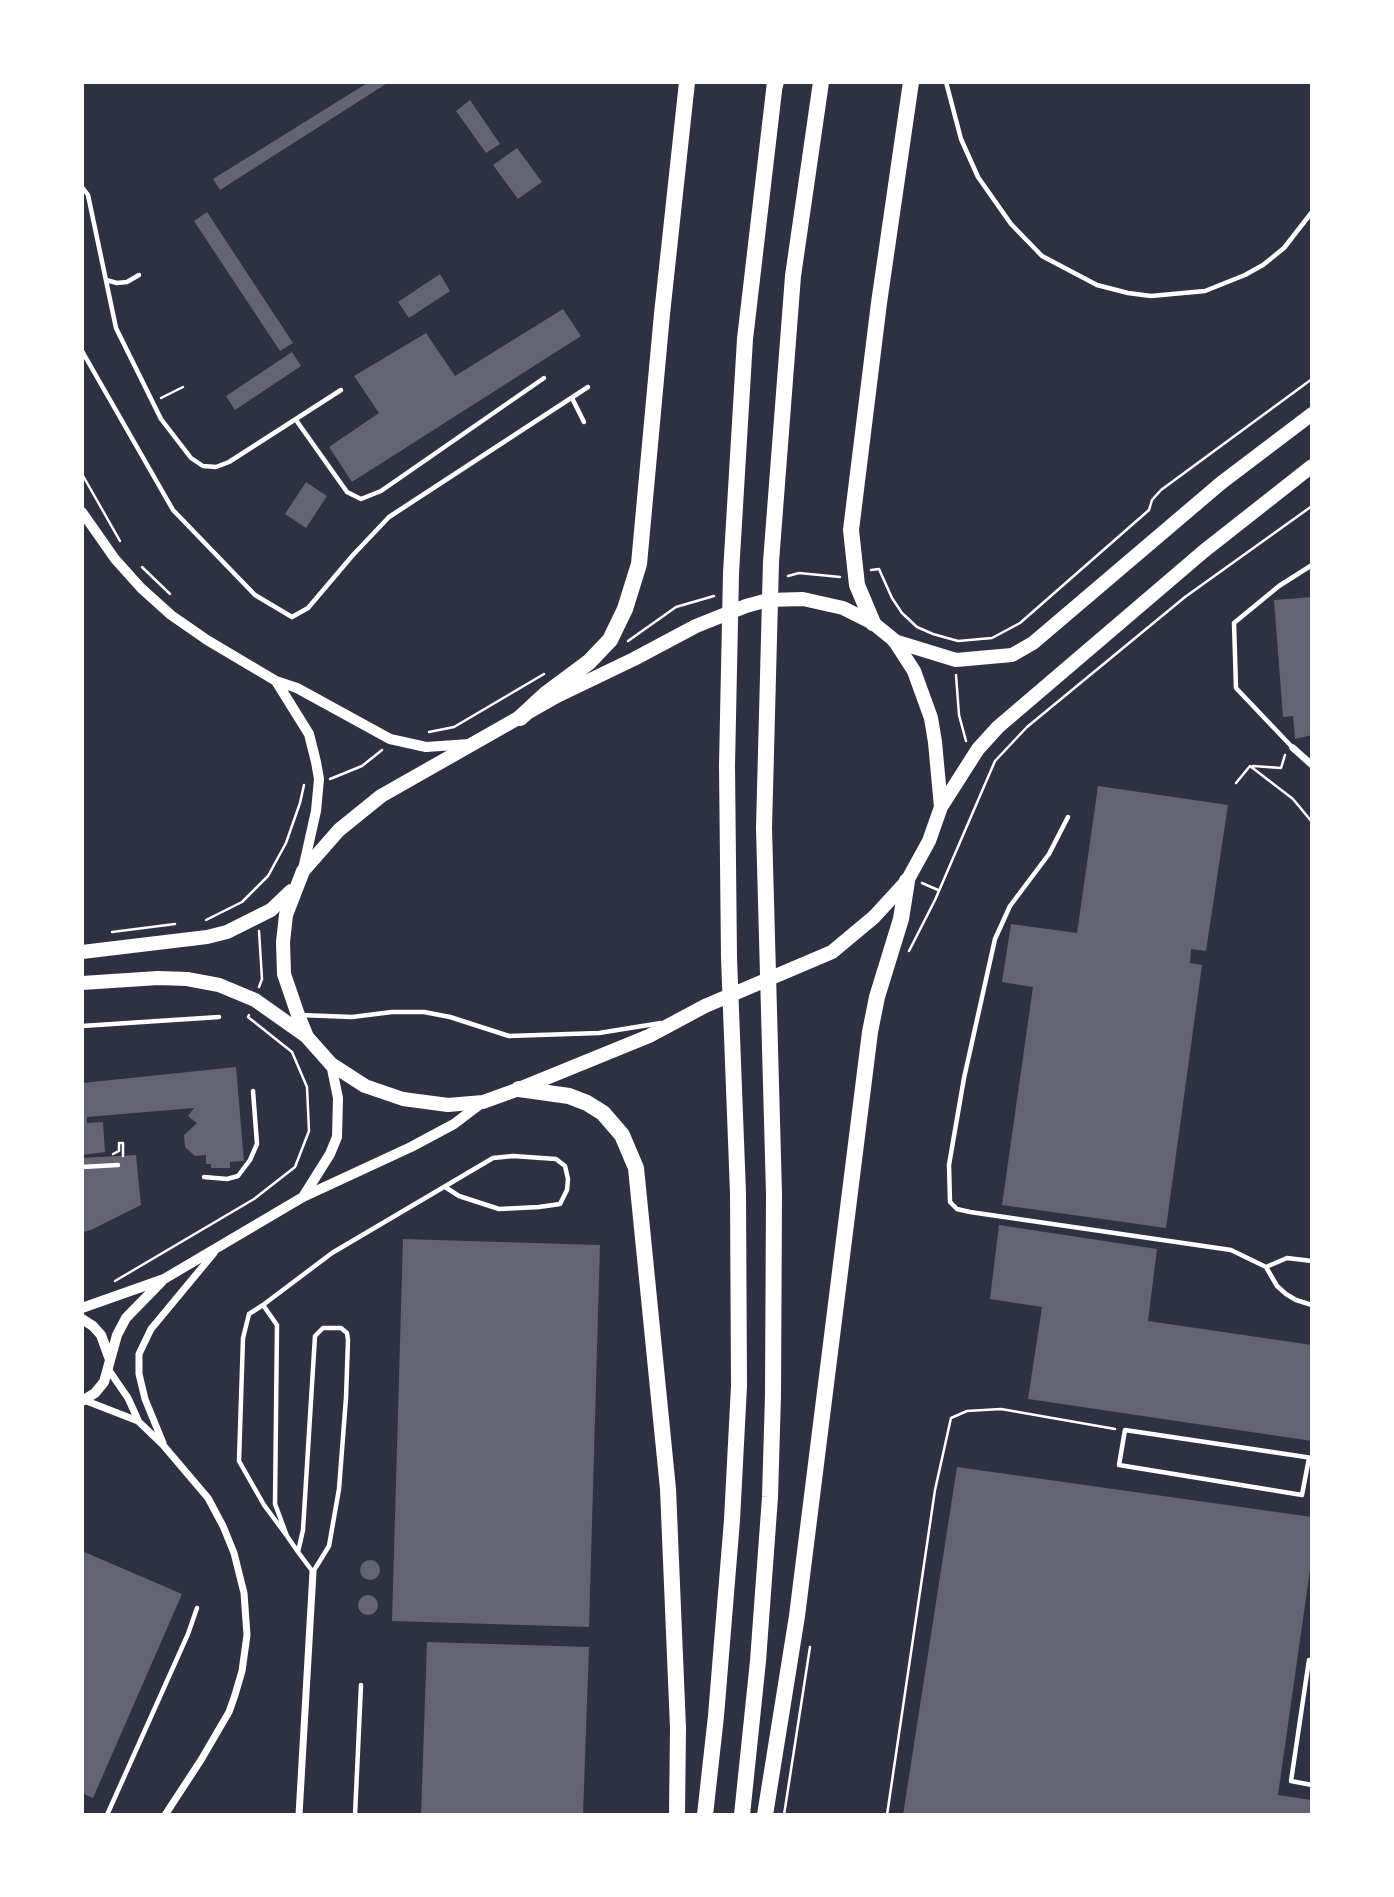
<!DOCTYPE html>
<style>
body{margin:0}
#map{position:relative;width:1394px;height:1897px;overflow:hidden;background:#2d3142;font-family:"PT Sans",sans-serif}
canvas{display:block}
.frame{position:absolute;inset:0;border:84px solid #fff;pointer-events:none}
</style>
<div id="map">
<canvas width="1394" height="1897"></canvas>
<div class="frame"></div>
</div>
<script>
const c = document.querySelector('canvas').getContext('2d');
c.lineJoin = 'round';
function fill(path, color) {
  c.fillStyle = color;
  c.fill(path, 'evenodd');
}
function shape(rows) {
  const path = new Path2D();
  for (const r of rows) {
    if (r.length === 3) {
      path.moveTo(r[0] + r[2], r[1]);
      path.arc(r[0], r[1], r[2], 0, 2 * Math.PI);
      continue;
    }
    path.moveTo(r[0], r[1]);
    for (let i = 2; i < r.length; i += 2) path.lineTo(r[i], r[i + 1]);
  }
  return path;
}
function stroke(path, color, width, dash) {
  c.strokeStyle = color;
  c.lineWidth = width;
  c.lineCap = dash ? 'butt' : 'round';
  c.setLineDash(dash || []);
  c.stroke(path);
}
const building = shape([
 [369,82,389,82,220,190,213,179],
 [470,100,500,144,486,153,456,111],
 [517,148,542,182,518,199,493,165],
 [207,212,293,343,280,351,194,221],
 [440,274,450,291,409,318,398,302],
 [563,309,581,336,352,482,329,447,379,413,354,376,426,333,455,376],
 [292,352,301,366,235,410,226,396],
 [306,482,327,496,306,528,285,514],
 [1312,597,1312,735,1295,739,1293,716,1283,717,1274,600],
 [1098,786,1228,805,1206,951,1191,949,1190,963,1202,965,1166,1228,1002,1205,1033,987,1002,982,1011,924,1077,933],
 [236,1067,244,1161,230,1162,230,1168,211,1168,211,1164,206,1164,206,1155,195,1156,185,1147,184,1135,197,1123,188,1116,194,1108,87,1117,87,1123,103,1122,105,1152,82,1155,82,1083],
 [136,1155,141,1205,91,1230,82,1232,82,1158],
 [999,1225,1157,1249,1148,1321,1312,1345,1312,1441,1028,1399,1042,1307,990,1299],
 [403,1239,600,1245,589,1627,392,1621],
 [957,1467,1312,1517,1312,1556,1278,1795,1312,1800,1312,1815,903,1815],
 [82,1551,182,1594,93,1798,82,1793],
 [370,1570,10],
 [368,1605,10],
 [427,1642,589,1647,583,1815,421,1815]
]);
const path = shape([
 [161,398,183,387],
 [82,474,120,541],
 [142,567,170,594],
 [871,570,879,569,892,598,902,613,917,627,933,634,958,641,992,638,1020,623,1149,510,1152,500,1161,490,1312,379],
 [788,576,799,573,840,577],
 [628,641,676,607,714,596],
 [956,675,959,715,966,741],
 [429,732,454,727,544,674],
 [1253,766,1281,768,1285,755],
 [330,779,362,766,382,750],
 [1236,783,1250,766,1293,799,1312,822],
 [922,883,938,890],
 [206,920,242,902,268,876,286,843,300,803,304,785],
 [112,932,175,924],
 [909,951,935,900,995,761,1027,727,1185,597,1312,506],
 [259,987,262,979,259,931],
 [113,1154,119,1151,119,1143,123,1143,123,1156],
 [115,1281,254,1199,295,1167,309,1131,307,1087,292,1052,248,1017,249,1015],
 [784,1815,810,1647],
 [887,1815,935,1490,951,1418,967,1411,1001,1409,1115,1429]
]);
const service = shape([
 [946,82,961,139,978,177,1011,224,1042,256,1097,285,1128,293,1151,296,1205,291,1245,275,1263,265,1284,248,1312,212],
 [82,187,88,195,116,328,161,419,191,458,203,466,216,467,229,462,341,390],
 [106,280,117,283,127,282,139,275],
 [82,351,173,510,255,595,292,617,308,608,353,555,389,517,588,387],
 [572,398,584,422],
 [296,420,347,492,361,499,381,491,544,378],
 [1293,748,1236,688,1234,623,1279,586,1312,565],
 [1068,817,1049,854,1010,906,995,939,964,1078,949,1165,950,1202,957,1209,970,1212,1231,1250,1266,1267,1277,1286,1286,1294,1296,1300,1312,1305],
 [300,1015,352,1017,392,1012,424,1012,450,1017,509,1036,599,1033,661,1023],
 [82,1026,219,1017],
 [82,1167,118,1165],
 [204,1177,227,1179,238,1176,250,1160,257,1144,253,1091],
 [1266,1267,1287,1258,1312,1261],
 [263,1305,332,1253,493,1158,513,1156,556,1159,565,1166,568,1179,567,1190,560,1204,539,1207,499,1209,459,1196,445,1187],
 [1309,1458,1302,1495,1119,1465,1125,1430,1299,1456,1312,1458],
 [287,1536,275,1504,277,1325,263,1305,249,1314,243,1338,239,1461,264,1505,287,1536,298,1552,313,1572,329,1546,339,1489,346,1398,348,1340,347,1333,341,1328,323,1328,315,1336,303,1530,298,1552],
 [1312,1661,1309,1660,1291,1781,1312,1785],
 [107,1815,188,1634,197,1608],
 [355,1815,361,1685]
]);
const minor = shape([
 [1293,748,1312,765],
 [108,1369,128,1398,138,1420],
 [84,1400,138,1421,163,1445,208,1498,223,1526,234,1553,244,1593,247,1635,242,1671,235,1695,229,1712,201,1760,165,1815],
 [163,1443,145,1399,139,1374,139,1354,151,1329,214,1253],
 [299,1815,313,1572]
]);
const tertiary = shape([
 [82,512,115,559,141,588,171,615,207,640,276,681,297,688,390,739,426,747,470,744],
 [276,681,309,734,316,762,319,779,316,811,303,869],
 [303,1197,330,1154,337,1137,338,1098,331,1064],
 [82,1308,164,1279,303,1197,411,1147,454,1124,483,1102],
 [82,1319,93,1326,101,1335,109,1357],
 [82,1401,95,1393,104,1382,117,1335,126,1318,162,1281]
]);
const primary = shape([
 [803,599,843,608,873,623,894,640,914,671,931,718,935,742,941,807,929,841,907,881,874,917,832,952,705,1006,649,1036,519,1089,483,1102,448,1105,403,1099,365,1086,331,1064,307,1037,298,1015,284,974,283,942,286,915,303,871,339,830,381,796,557,696,634,659,696,626,746,606,768,600,803,599],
 [894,641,956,660,1012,655,1033,643,1221,483,1312,414],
 [941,807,978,749,998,727,1204,551,1312,466],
 [82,952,207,937,227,932,271,910,291,891],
 [82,983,158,978,187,979,219,985,255,1000,306,1036]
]);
const trunk = shape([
 [873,623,857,585,851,530,879,303,911,82],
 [520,718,546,694,589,662,610,640,625,609,639,564,662,314,687,82],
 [519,1089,569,1096,587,1103,603,1113,622,1135,636,1168,668,1489,678,1728,677,1815],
 [705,1815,716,1716,732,1520,739,1386,738,1193,729,958,727,765,731,573,745,339,775,82],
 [742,1815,758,1661,770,1497,773,1395,774,1194,764,828,771,562,793,276,821,82],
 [765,1815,797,1616,870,1032,877,997,901,919,907,881]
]);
const motorway = shape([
 [775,85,776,82]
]);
fill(building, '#626471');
stroke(path, '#fff', 2.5);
stroke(service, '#fff', 4.5);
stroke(minor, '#fff', 7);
stroke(tertiary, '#fff', 10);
stroke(primary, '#fff', 14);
stroke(trunk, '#fff', 16);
stroke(motorway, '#fff', 16);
</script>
